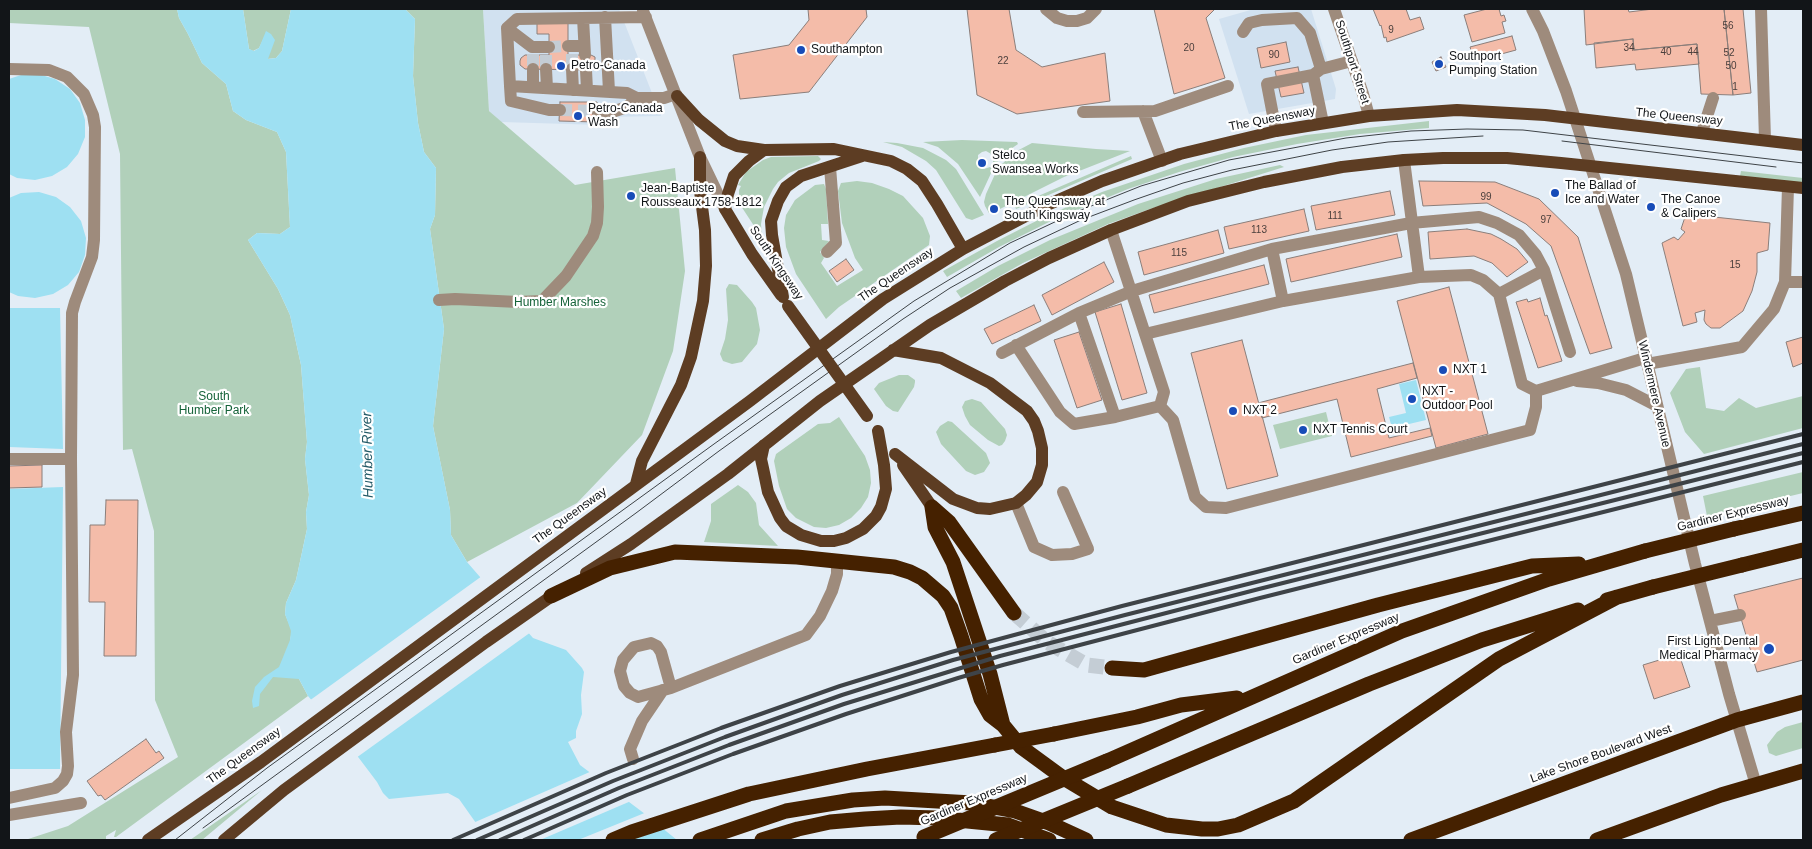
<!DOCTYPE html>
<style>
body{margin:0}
#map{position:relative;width:1812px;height:849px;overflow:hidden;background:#e3edf6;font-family:Arial,sans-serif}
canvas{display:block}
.frame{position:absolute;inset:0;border:10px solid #121518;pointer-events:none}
</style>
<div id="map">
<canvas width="1812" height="849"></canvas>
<div class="frame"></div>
</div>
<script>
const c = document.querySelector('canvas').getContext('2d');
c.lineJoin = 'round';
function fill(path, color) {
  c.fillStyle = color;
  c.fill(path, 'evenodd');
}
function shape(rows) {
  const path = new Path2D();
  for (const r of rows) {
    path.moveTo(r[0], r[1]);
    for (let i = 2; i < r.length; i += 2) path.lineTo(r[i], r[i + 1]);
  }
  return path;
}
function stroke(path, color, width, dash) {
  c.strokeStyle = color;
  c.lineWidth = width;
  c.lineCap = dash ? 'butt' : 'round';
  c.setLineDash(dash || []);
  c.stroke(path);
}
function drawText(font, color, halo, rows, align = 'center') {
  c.font = font + ' Arial,sans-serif';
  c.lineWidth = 4.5;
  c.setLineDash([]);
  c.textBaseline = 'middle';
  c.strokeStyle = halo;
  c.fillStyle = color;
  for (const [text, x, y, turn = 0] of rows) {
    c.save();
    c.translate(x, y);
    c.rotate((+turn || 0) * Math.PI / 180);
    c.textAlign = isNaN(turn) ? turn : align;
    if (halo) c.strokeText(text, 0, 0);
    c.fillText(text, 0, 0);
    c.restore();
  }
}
const built = shape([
 [483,9,619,9,661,116,601,117,601,125,501,122,489,111],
 [1254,9,1311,9,1336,89,1335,99,1249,114,1219,19]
]);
const green = shape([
 [9,9,177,9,179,18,188,34,202,63,226,84,233,111,246,120,277,132,286,152,290,227,280,234,257,233,248,240,278,289,290,315,301,365,307,442,305,459,309,495,306,512,307,529,296,580,286,603,285,614,292,631,290,640,299,679,308,696,116,837,114,837,116,830,106,836,106,840,25,840,68,826,178,757,155,700,154,531,132,449,123,450,120,154,89,27,9,23],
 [243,9,291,9,282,51,276,58,267,59,267,32,259,48,253,51,249,49],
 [405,9,483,9,489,111,575,185,675,168,685,271,673,351,642,435,577,503,467,562,451,535,450,510,433,426,444,329,430,229,435,215,436,168,424,152,418,123,413,76,415,19],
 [1429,121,1429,128,1360,134,1297,144,1233,157,1179,172,1128,189,1053,220,999,247,947,277,943,271,997,241,1046,216,1102,192,1184,164,1244,148,1306,135],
 [962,140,1017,142,1018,144,1008,151,996,163,993,162,993,155,986,151,982,152,978,155,978,166,984,169,990,167,993,169,980,197,958,164,938,147,923,142],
 [883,142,897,143,923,148,946,160,956,169,984,215,972,220,966,218,936,170,926,161,902,147],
 [1032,143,1096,149,1130,151,1064,177,1000,209,997,205,989,209,989,213,985,206,984,202,986,194,996,172,1001,165,1015,152],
 [818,156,821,159,819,161,789,173,778,182,773,189,764,207,761,224,762,237,760,235,739,203,739,190,741,186,738,185,746,172,763,160,771,157],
 [1131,156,1132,159,1016,209,1015,206],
 [1280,165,1284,167,1150,209,1108,224,1023,263,961,298,956,291,998,266,1050,240,1138,204,1216,179],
 [1741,171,1803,178,1803,183,1740,176],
 [857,181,872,183,889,189,903,196,923,218,930,236,929,245,839,307,826,319,796,274,786,247,784,228,786,215,795,200,815,185,824,184,826,189,828,224,821,224,822,240,829,241,820,252,824,258,821,263,837,286,863,270,855,258,842,223,838,191,841,183],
 [729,284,737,285,752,302,756,308,760,330,757,344,742,362,732,364,723,361,720,354,725,339,728,320,726,289],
 [1700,367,1706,408,1724,411,1739,398,1756,408,1803,396,1803,428,1704,454,1685,432,1670,393,1686,369],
 [899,375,908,375,915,380,915,382,914,387,898,412,893,411,886,406,874,389,879,383],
 [972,399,981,402,1005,429,1007,435,1005,441,1002,445,999,446,988,440,970,425,965,416,962,407,965,401],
 [1326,412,1332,436,1280,449,1273,425],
 [839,417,865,456,870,470,871,483,868,497,861,508,851,518,839,525,826,528,814,527,796,518,787,509,779,486,774,461,776,454,818,424,830,423],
 [948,421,952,422,986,453,990,463,984,472,975,475,966,471,941,444,936,432,940,426],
 [1803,472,1803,493,1707,516,1703,496],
 [738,485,748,492,756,503,759,525,778,546,704,542,711,521,711,504],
 [1803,722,1803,748,1776,756,1769,753,1767,745,1777,732,1785,727],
 [262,790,202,840,190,840]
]);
const water = shape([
 [177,9,243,9,249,49,254,51,259,48,266,31,271,34,275,40,268,59,276,58,282,51,291,9,405,9,415,19,413,76,418,123,424,152,436,168,435,215,430,229,444,329,433,426,450,510,451,535,467,562,533,638,566,650,582,668,584,672,581,695,582,714,576,731,576,738,568,742,580,765,645,814,677,840,485,840,476,823,459,799,448,793,389,799,383,793,377,782,343,737,308,696,299,679,273,677,260,694,259,706,253,708,252,701,255,687,264,677,279,667,290,640,291,631,285,614,286,603,296,580,307,529,306,512,309,495,305,459,307,442,301,365,290,315,278,289,248,240,257,233,280,234,290,227,286,152,277,132,246,120,233,111,226,84,202,63,188,34,179,18],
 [38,74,55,79,70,89,80,103,85,120,85,137,78,154,67,167,52,176,35,180,17,178,9,174,9,79,21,75],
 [39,192,56,197,70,207,81,221,86,238,85,255,79,272,68,285,53,294,35,298,18,296,9,292,9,198,21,193],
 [9,308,60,308,63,449,9,447],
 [1416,380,1426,420,1392,428,1389,417,1406,413,1399,384],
 [63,487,60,769,9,769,9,489]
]);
const pier = shape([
 [482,576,531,632,356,758,309,701],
 [592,771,631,801,540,840,482,840,473,823],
 [647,812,665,828,631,840,578,840]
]);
const building = shape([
 [808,9,866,9,867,17,809,92,740,99,733,55,789,45,809,20,808,9],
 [967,9,1009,9,1016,50,1042,67,1105,53,1110,101,1017,114,977,95,967,9],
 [1154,9,1215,9,1206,18,1225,78,1174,94,1154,9],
 [1373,9,1406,9,1410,20,1420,17,1424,29,1387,42,1386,37,1384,38,1381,25,1380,26,1373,9],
 [1487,9,1499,9,1501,16,1504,15,1506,21,1502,22,1505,33,1472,42,1464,15,1487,9],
 [1584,9,1628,9,1629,12,1653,9,1724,9,1733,95,1701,94,1697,44,1634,50,1633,39,1586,45,1584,9],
 [1724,9,1743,9,1751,93,1733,95,1724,9],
 [537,22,568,22,568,55,591,55,595,57,595,66,591,70,525,69,520,65,520,61,521,58,525,55,549,55,549,34,537,34,537,22],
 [1512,36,1516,50,1483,59,1482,57,1474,59,1470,47,1512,36],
 [1633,39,1634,50,1697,44,1699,64,1636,70,1635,64,1596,68,1594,43,1633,39],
 [1286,42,1290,62,1261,68,1257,48,1286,42],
 [1441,57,1446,67,1436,71,1432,62,1441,57],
 [1298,67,1304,93,1281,97,1275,71,1298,67],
 [560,102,597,102,596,122,559,121,560,102],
 [1419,181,1495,182,1539,199,1578,237,1612,348,1590,354,1551,246,1526,224,1487,203,1423,206,1419,181],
 [1390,191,1395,215,1316,230,1311,206,1390,191],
 [1304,209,1309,231,1229,249,1224,227,1304,209],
 [1686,214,1770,223,1768,250,1757,253,1757,272,1752,291,1743,311,1720,328,1711,328,1706,324,1704,320,1705,310,1695,313,1697,322,1683,326,1662,243,1674,237,1678,240,1685,232,1681,229,1686,214],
 [1467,229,1491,234,1501,239,1517,249,1528,262,1507,277,1492,263,1474,256,1430,259,1428,232,1467,229],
 [1218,230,1224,253,1144,275,1138,252,1218,230],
 [1397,234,1402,257,1291,282,1286,259,1397,234],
 [846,259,854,270,837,282,829,271,846,259],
 [1104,262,1114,282,1052,315,1042,295,1104,262],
 [1264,265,1269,284,1154,313,1149,295,1264,265],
 [1449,287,1488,434,1436,448,1397,301,1449,287],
 [1540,298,1545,316,1547,315,1562,361,1538,368,1516,302,1527,299,1528,302,1540,298],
 [1121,304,1147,393,1122,400,1095,312,1121,304],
 [1034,305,1041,321,992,344,984,329,1034,305],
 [1079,332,1102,400,1077,408,1054,340,1079,332],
 [1803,337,1803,363,1793,367,1786,342,1803,337],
 [1242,340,1278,476,1227,489,1191,353,1242,340],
 [1413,363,1417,378,1377,389,1389,438,1430,428,1432,436,1351,457,1337,399,1262,418,1258,403,1413,363],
 [42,465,42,487,9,488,9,466,42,465],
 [106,500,138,500,136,656,104,656,105,602,89,602,90,525,105,525,106,500],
 [1803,578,1803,660,1757,672,1734,595,1803,578],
 [1679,654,1690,687,1654,699,1643,665,1679,654],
 [146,739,156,753,159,751,164,758,105,800,101,795,98,796,87,781,146,739]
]);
const minorTunnel = shape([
 [549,47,568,46],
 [533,54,533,69],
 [572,54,572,69],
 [546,55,546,69],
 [560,110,597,111]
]);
const highwayTunnel = shape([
 [1014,613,1047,642,1087,665,1112,668]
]);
const minor = shape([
 [1046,9,1057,18,1067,21,1077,21,1087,18,1096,9],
 [1334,9,1363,94,1369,116],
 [1532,9,1543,31,1566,91,1626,274,1695,564,1729,694,1756,785],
 [1761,9,1765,140],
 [643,11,700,157,725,209],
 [605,17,609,91],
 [646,17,517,19,507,28,510,86,627,93,637,98,664,98,676,94],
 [583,18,585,55],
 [507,28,532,47,549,47],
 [1243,32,1249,23,1262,20,1297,18,1310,33,1321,69],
 [568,46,584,46],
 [9,69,49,70,67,77,84,94,93,115,95,127,94,240,92,257,75,302,72,313,71,459],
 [533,69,533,87],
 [546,69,547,88],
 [572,69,573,90],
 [586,70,587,90],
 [510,86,511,101,549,110,560,110],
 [597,111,612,112,627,107,637,98],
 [1143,111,1162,161],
 [1083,112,1155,111,1228,86],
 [1323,123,1313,75,1321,69,1352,61],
 [1276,131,1267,84,1313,75],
 [1702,132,1713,98],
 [1404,160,1419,277],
 [1272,249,1283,301],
 [827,252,836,243,830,167],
 [1785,282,1803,282],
 [1499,294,1522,384,1536,391,1645,358],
 [439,300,455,299,518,302,542,301,566,276,593,236,597,223,598,207,597,172],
 [1079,313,1115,417],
 [1145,334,1283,301,1419,277,1471,275,1483,280,1499,294,1544,270],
 [1016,345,1060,412,1074,424,1115,417,1160,406,1164,392,1111,230],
 [1002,353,1079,313,1132,291,1272,249,1411,223,1479,217,1497,223,1519,235,1536,255,1544,270,1570,352],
 [1647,364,1742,347,1774,309,1785,282,1788,187],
 [1577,381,1598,383,1626,390,1657,406],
 [1160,406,1173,420,1195,497,1206,507,1226,508,1530,430,1536,407,1536,391],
 [9,459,71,459,73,675,66,732,68,766,67,774,63,781,55,788,9,798],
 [1016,503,1034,547,1052,555,1072,554,1088,549,1063,492],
 [1710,621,1740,615],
 [671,688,661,652,657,646,651,643,634,647,623,660,620,671,624,686,630,693,638,697,671,688,806,635,820,616,832,591,837,574,837,561],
 [633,759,630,749,642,721,663,690],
 [9,815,81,803]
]);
const major = shape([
 [677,96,699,120,725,141,737,146,764,150,834,149,891,161,907,169,922,181,937,204,963,249],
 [764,150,749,161,734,176,728,194,725,209,752,254,781,295],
 [783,297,772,235,771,221,778,201,786,187,801,176,862,156],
 [893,350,941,358,990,383,1027,411,1034,421,1038,431,1042,448,1042,465,1037,482,1026,495,1016,503,990,509,977,508,953,499,895,454],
 [764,445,761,459,763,468,768,492,780,518,786,526,801,535,821,541,834,541,846,538,863,529,876,516,881,507,886,489,884,465,878,431],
 [903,465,932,507],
 [636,484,642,461,681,385,691,357,703,301,706,266,705,230,700,191,700,157],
 [586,573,631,544,728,474,820,401,930,325,1005,281,1049,258,1111,230,1188,201,1264,182,1342,167,1404,160,1443,158,1507,158,1561,163,1803,188],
 [148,840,261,762,750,401,883,299,963,249,1047,205,1102,181,1180,154,1276,131,1369,116,1457,110,1545,115,1803,145],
 [224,840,284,790,486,642,559,591]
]);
const highway = shape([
 [932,507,935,527,953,562,990,674,1003,725],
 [932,507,949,522,1014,613],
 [1734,529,1803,513],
 [1742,565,1803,550],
 [551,596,610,568,675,552,797,557,894,567,910,572,922,578,943,596,951,608,961,636,981,699,990,715,1003,725,1021,747,1062,777,1112,807,1166,825,1202,829,1218,829,1238,825,1294,801,1499,659,1617,597],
 [1607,600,1653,587],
 [1112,668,1144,670,1378,605,1532,566,1579,564],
 [1054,734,1137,717,1181,705,1237,698],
 [1107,761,1402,631,1549,579,1645,551],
 [1128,786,1369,684,1482,640,1578,610],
 [613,840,632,832,749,794,867,769,995,745],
 [700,840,786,811,853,800,885,798,972,803,1015,811,1049,823,1086,840],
 [762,840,798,829,830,822,865,819,901,817,937,818,1008,825,1049,840],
 [1411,840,1737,720,1803,702],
 [1597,840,1721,795,1803,771]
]);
const tram = shape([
 [1562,141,1776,167],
 [203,828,636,513,719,451,903,319,950,288,1024,247,1081,220,1134,200,1183,183,1232,170,1332,150,1388,142,1483,136],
 [175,840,267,768,714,444,914,301,1010,243,1076,212,1141,186,1229,160,1346,138,1411,131,1467,129,1523,130,1803,163]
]);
const rail = shape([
 [453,840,606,773,721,728,840,686,951,652,1122,606,1803,434],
 [477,840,613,781,725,737,842,695,953,660,1125,615,1803,444],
 [500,840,619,788,729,745,844,704,1000,656,1259,589,1803,453],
 [524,840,627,795,733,754,846,714,958,678,1003,665,1260,598,1803,462]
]);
const majorBridge = shape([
 [788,306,867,416]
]);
const highwayBridge = shape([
 [1645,551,1734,529],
 [1653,587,1742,565],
 [995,745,1054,734],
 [924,837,1107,761],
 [996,840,1128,786]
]);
const markers = [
 [801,50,5,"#184cb8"],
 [1439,64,5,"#184cb8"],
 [561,66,5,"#184cb8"],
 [578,116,5,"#184cb8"],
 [982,163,5,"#184cb8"],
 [1555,193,5,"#184cb8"],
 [631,196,5,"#184cb8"],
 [1651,207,5,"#184cb8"],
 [994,209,5,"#184cb8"],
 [1443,370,5,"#184cb8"],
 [1412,399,5,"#184cb8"],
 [1233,411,5,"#184cb8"],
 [1303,430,5,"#184cb8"],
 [1769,649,6,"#184cb8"]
];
const numberNames = [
 ["56",1728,26],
 ["9",1391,30],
 ["20",1189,48],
 ["34",1629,48],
 ["40",1666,52],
 ["44",1693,52],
 ["52",1729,53],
 ["90",1274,55],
 ["22",1003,61],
 ["50",1731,66],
 ["1",1735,87],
 ["99",1486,197],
 ["111",1335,216],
 ["97",1546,220],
 ["113",1259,230],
 ["115",1179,253],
 ["15",1735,265]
];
const poiNames = [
 ["Southampton",811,50],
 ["Southport",1449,57],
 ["Pumping Station",1449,71],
 ["Petro-Canada",571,66],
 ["Petro-Canada",588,109],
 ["Wash",588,123],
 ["Stelco",992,156],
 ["Swansea Works",992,170],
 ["The Ballad of",1565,186],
 ["Ice and Water",1565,200],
 ["Jean-Baptiste",641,189],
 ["Rousseaux 1758-1812",641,203],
 ["The Canoe",1661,200],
 ["& Calipers",1661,214],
 ["The Queensway at",1004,202],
 ["South Kingsway",1004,216],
 ["NXT 1",1453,370],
 ["NXT -",1422,392],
 ["Outdoor Pool",1422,406],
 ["NXT 2",1243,411],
 ["NXT Tennis Court",1313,430],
 ["First Light Dental",1758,642,"right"],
 ["Medical Pharmacy",1758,656,"right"]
];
const streetNames = [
 ["Southport Street",1352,62,72],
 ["The Queensway",1679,117,6],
 ["The Queensway",1272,119,-11],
 ["South Kingsway",776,263,56],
 ["The Queensway",896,275,-34],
 ["Windermere Avenue",1654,394,77],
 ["Gardiner Expressway",1733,514,-14],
 ["The Queensway",570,516,-36],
 ["Gardiner Expressway",1346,639,-23],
 ["Lake Shore Boulevard West",1601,754,-20],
 ["The Queensway",244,756,-36],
 ["Gardiner Expressway",974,800,-23]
];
const parkNames = [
 ["Humber Marshes",560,303],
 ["South",214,397],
 ["Humber Park",214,411]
];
const waterNames = [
 ["Humber River",368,455,-91]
];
fill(built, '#d1e1f0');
fill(green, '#b1d0ba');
fill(water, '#9ee0f2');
fill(pier, '#e3edf6');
fill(building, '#f4bca9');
stroke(building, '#8a7e7a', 1);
stroke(minorTunnel, '#c4cdd5', 12, [12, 6]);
stroke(highwayTunnel, '#c4cdd5', 15, [15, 8]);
stroke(minor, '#9e8b7c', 12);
stroke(major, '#5d3d23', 12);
stroke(highway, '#452100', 15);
stroke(tram, '#3e4347', 1);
stroke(rail, '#3e4347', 4);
stroke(majorBridge, '#5d3d23', 12);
stroke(highwayBridge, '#452100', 15);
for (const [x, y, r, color] of markers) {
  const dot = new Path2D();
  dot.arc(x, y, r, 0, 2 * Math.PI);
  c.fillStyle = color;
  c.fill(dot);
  stroke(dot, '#fff', 2);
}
drawText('10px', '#4a3f3c', null, numberNames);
drawText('12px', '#121518', '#fff', poiNames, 'left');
drawText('12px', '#121518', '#fff', streetNames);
drawText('12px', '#156339', '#fff', parkNames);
drawText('italic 14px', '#235a67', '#fff', waterNames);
</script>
